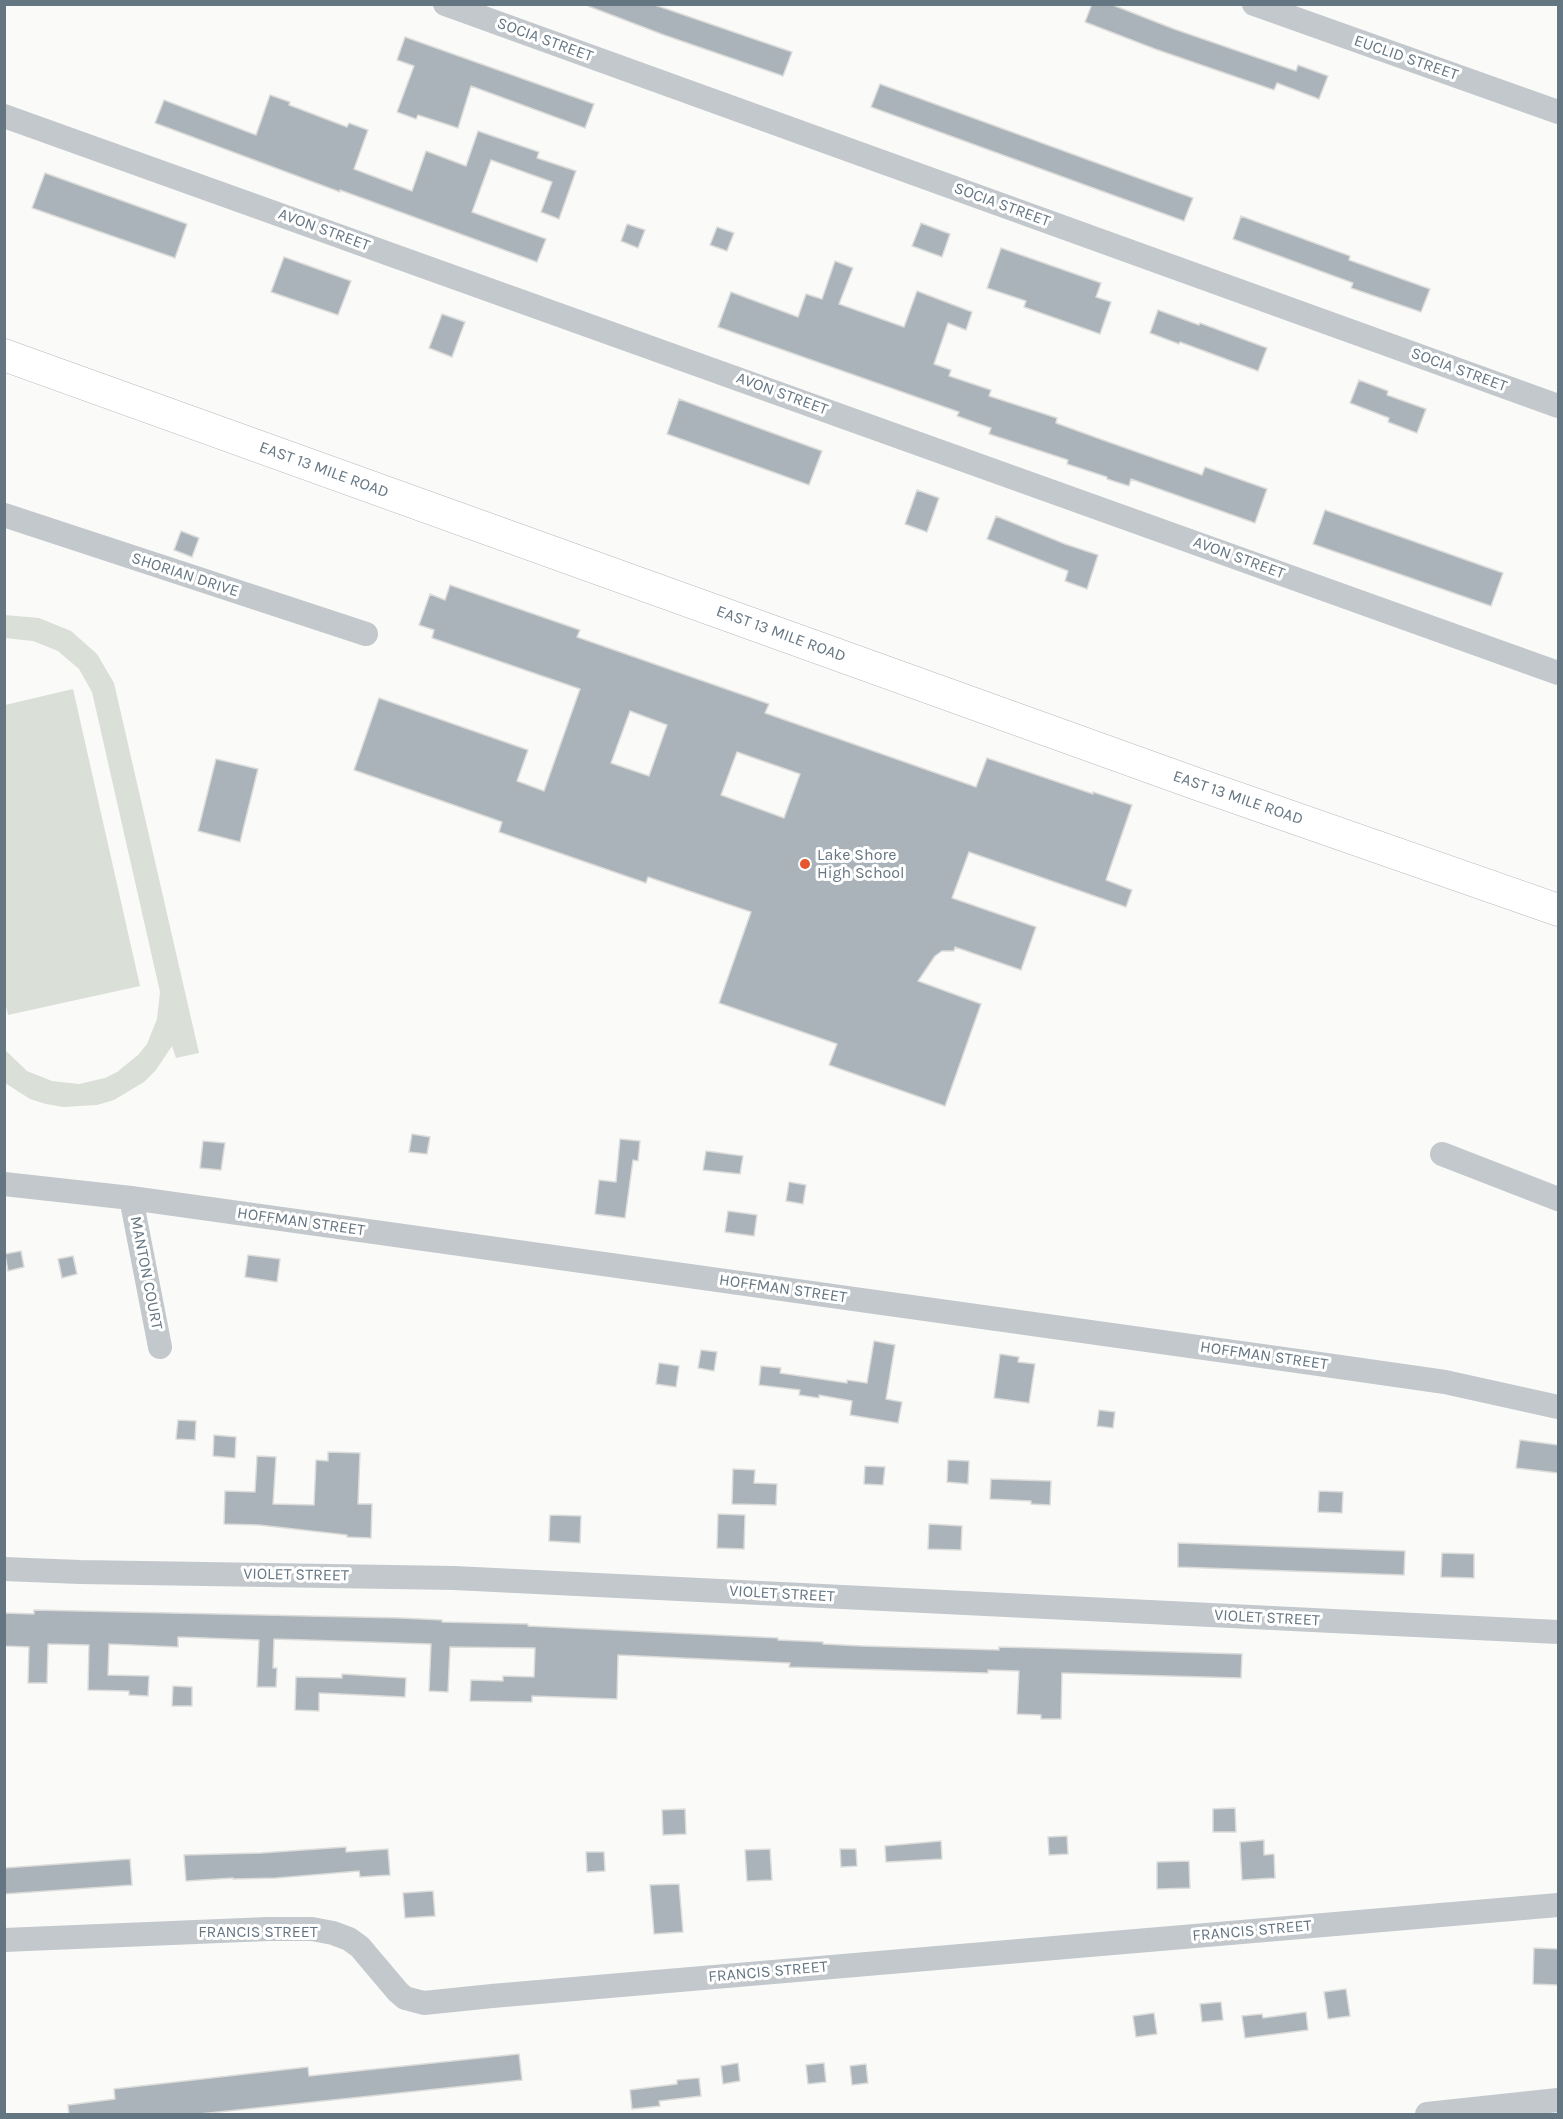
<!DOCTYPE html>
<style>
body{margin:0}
#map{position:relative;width:1563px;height:2119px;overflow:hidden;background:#fafaf8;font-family:Karla,sans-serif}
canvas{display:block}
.frame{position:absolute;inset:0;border:6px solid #657683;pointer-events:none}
</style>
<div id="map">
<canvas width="1563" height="2119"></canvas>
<div class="frame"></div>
</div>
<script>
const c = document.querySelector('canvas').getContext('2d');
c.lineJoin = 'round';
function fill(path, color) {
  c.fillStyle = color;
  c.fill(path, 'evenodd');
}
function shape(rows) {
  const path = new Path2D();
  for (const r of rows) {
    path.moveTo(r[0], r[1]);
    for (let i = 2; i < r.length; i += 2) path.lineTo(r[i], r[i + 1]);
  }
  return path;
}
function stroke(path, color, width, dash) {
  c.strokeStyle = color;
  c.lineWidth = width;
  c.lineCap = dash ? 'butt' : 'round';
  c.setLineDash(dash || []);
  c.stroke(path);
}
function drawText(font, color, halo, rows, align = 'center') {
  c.font = font + ' Karla,sans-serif';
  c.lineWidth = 6;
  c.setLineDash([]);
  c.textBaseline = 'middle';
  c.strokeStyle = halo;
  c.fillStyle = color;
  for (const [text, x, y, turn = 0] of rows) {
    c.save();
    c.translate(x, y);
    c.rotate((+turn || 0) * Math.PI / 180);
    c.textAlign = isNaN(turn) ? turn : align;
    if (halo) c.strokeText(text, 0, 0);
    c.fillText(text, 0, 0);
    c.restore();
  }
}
const green = shape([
 [5,615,39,618,71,631,97,654,114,683,199,1053,176,1058,172,1046,156,1070,144,1082,114,1100,97,1105,63,1107,46,1104,30,1099,5,1083,5,1050,27,1071,52,1081,79,1084,105,1078,117,1072,138,1055,147,1044,157,1019,160,992,92,692,79,669,58,651,33,641,5,638],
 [73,689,140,986,8,1015,4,999,5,705]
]);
const building = shape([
 [589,4,652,4,792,52,783,76,664,35,588,6,589,4],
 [1092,4,1110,4,1174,29,1296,71,1298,65,1328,76,1319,99,1277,83,1274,90,1155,49,1085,22,1092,4],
 [405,37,594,104,585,128,471,86,458,128,418,115,416,119,397,112,414,66,397,60,405,37],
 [880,84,1193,198,1184,221,871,107,880,84],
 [270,95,290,102,289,105,347,127,349,123,368,130,354,169,412,191,426,151,466,166,478,131,539,152,537,158,576,171,559,219,541,212,552,182,491,160,472,212,546,239,537,262,340,190,340,192,155,123,164,100,256,135,270,95],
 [45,173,187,224,175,258,32,208,45,173],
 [1241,216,1350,256,1349,260,1430,289,1421,312,1351,288,1353,283,1233,239,1241,216],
 [921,223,950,234,942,257,912,246,921,223],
 [627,224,645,230,638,248,621,241,627,224],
 [717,227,734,233,727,251,710,245,717,227],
 [1001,248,1101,283,1096,297,1111,302,1100,334,1024,307,1026,301,987,288,1001,248],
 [284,257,351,281,338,315,271,292,284,257],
 [835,261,853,268,839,304,904,327,917,291,972,312,966,330,948,323,934,364,951,370,949,376,991,390,989,396,1057,418,1056,423,1100,439,1202,475,1205,467,1267,489,1255,523,1131,479,1129,486,1107,479,1107,477,1067,464,1068,460,989,434,991,428,957,416,959,412,718,327,731,292,798,317,806,294,822,299,835,261],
 [1158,310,1199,325,1200,323,1267,348,1258,371,1180,342,1179,344,1150,333,1158,310],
 [442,314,465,322,452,357,429,348,442,314],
 [1359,380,1388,391,1387,395,1426,409,1417,433,1388,422,1389,418,1350,403,1359,380],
 [679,399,822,451,809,485,667,434,679,399],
 [917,490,939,498,927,532,905,524,917,490],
 [1325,510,1503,573,1491,606,1313,544,1325,510],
 [996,516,1065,544,1098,555,1087,589,1065,581,1068,571,987,539,996,516],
 [181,531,199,538,192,557,174,550,181,531],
 [450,585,580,630,577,637,769,704,765,713,976,787,987,758,1093,794,1093,792,1132,805,1106,880,1132,890,1126,907,969,852,952,898,1036,927,1021,970,955,947,954,951,942,951,935,956,918,981,981,1004,945,1106,829,1065,837,1044,719,1003,751,912,648,877,646,883,499,832,502,822,354,770,379,698,528,750,517,781,544,791,580,689,432,638,434,630,419,625,430,594,445,600,450,585],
 [630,711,667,725,649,776,611,763,630,711],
 [737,752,800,774,784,818,721,795,737,752],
 [216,759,258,769,240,842,198,831,216,759],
 [412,1134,430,1137,427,1154,409,1152,412,1134],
 [620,1139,640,1141,638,1161,633,1160,625,1218,595,1214,599,1180,616,1182,620,1139],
 [203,1141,225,1143,221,1170,200,1168,203,1141],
 [706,1151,743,1156,740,1174,703,1170,706,1151],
 [789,1182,806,1185,803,1204,786,1201,789,1182],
 [728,1211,757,1215,754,1236,725,1232,728,1211],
 [21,1251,24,1267,8,1271,5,1254,21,1251],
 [248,1255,280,1259,277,1282,245,1277,248,1255],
 [73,1256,77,1274,62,1278,58,1259,73,1256],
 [874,1341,895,1345,886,1399,902,1402,898,1423,850,1415,852,1401,819,1395,819,1398,799,1395,800,1390,759,1385,761,1366,781,1368,780,1373,847,1383,847,1380,867,1383,874,1341],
 [701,1350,717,1352,714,1371,698,1368,701,1350],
 [1000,1354,1019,1357,1018,1362,1035,1364,1029,1403,994,1398,1000,1354],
 [659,1363,679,1366,676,1387,656,1384,659,1363],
 [1099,1410,1115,1412,1113,1428,1097,1426,1099,1410],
 [178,1420,196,1421,195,1440,176,1439,178,1420],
 [214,1435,236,1437,235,1458,213,1456,214,1435],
 [1520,1440,1558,1445,1558,1473,1516,1468,1520,1440],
 [328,1452,360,1453,358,1504,372,1504,371,1538,347,1537,347,1535,259,1525,224,1524,225,1491,255,1492,257,1456,276,1457,273,1504,314,1505,316,1460,328,1461,328,1452],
 [948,1460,969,1461,968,1484,947,1482,948,1460],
 [865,1466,885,1467,883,1485,864,1484,865,1466],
 [733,1469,755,1470,754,1483,777,1484,776,1505,732,1504,733,1469],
 [991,1479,1051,1481,1050,1505,1031,1504,1031,1501,990,1499,991,1479],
 [1319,1491,1343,1492,1342,1513,1318,1512,1319,1491],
 [718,1514,745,1515,744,1549,717,1548,718,1514],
 [550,1515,581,1516,580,1543,549,1541,550,1515],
 [929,1524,962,1526,961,1550,928,1549,929,1524],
 [1178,1543,1405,1551,1404,1575,1178,1567,1178,1543],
 [1442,1553,1474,1554,1474,1578,1441,1577,1442,1553],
 [34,1610,400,1618,442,1620,442,1622,528,1624,528,1626,778,1638,778,1640,823,1642,823,1644,862,1646,999,1650,999,1647,1040,1648,1242,1654,1241,1678,1062,1673,1061,1719,1041,1719,1041,1715,1017,1714,1019,1671,988,1670,988,1673,789,1667,790,1663,618,1655,617,1699,532,1696,532,1702,470,1701,471,1680,503,1681,503,1676,534,1677,535,1648,450,1647,448,1692,429,1691,431,1644,274,1639,273,1668,277,1668,276,1687,257,1687,259,1640,178,1637,178,1647,109,1644,108,1675,149,1676,148,1696,129,1695,129,1691,88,1690,89,1645,48,1644,47,1683,28,1683,29,1647,4,1646,4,1613,34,1614,34,1610],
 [342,1674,406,1678,405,1697,319,1693,319,1711,295,1710,296,1677,342,1678,342,1674],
 [173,1686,192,1687,192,1706,172,1706,173,1686],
 [1235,1808,1236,1832,1213,1832,1213,1809,1235,1808],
 [685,1809,686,1834,663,1835,662,1810,685,1809],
 [1067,1836,1068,1854,1049,1855,1048,1837,1067,1836],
 [1264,1840,1264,1855,1274,1854,1275,1878,1242,1880,1240,1842,1264,1840],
 [941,1841,942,1859,886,1862,885,1846,941,1841],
 [346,1847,346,1852,388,1849,390,1875,360,1877,359,1871,276,1878,233,1879,233,1878,186,1881,184,1855,261,1853,346,1847],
 [770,1849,772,1880,747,1881,745,1850,770,1849],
 [840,1849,856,1849,857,1866,841,1867,840,1849],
 [586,1852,604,1852,605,1871,587,1872,586,1852],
 [130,1859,132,1885,4,1894,4,1868,130,1859],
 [1189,1861,1190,1888,1157,1889,1157,1862,1189,1861],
 [679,1884,683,1932,654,1934,650,1885,679,1884],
 [433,1891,435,1916,405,1918,403,1893,433,1891],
 [1534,1948,1558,1949,1558,1985,1533,1984,1534,1948],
 [1346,1989,1350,2016,1328,2019,1324,1992,1346,1989],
 [1221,2002,1223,2020,1202,2022,1200,2004,1221,2002],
 [1306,2012,1308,2030,1245,2038,1242,2016,1262,2014,1263,2018,1306,2012],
 [1154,2013,1157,2034,1136,2037,1133,2016,1154,2013],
 [519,2054,522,2080,190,2115,69,2115,68,2105,115,2099,114,2089,308,2067,309,2076,519,2054],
 [738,2063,740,2081,723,2084,721,2066,738,2063],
 [824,2063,826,2082,808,2084,806,2065,824,2063],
 [866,2064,868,2083,852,2085,850,2066,866,2064],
 [699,2078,701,2096,659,2101,660,2106,632,2109,630,2090,677,2084,677,2080,699,2078]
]);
const minor = shape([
 [445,4,1558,406],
 [1254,4,1558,112],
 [4,116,1558,673],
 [4,515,366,634],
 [1442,1154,1558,1199],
 [4,1184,131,1198,1319,1364,1445,1382,1558,1407],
 [131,1198,160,1347],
 [4,1569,80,1572,454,1578,1558,1632],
 [4,1940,268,1929,312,1929,333,1933,349,1939,360,1947,398,1992,405,1998,424,2003,492,1996,1558,1905],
 [1427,2114,1558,2100]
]);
const major = shape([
 [4,355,1197,784,1558,910]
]);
const markers = [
 [805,864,6,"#e4572e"]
];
const streetNames = [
 ["SOCIA STREET",545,40,20],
 ["EUCLID STREET",1406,58,19],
 ["SOCIA STREET",1002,205,20],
 ["AVON STREET",324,230,20],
 ["SOCIA STREET",1459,370,20],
 ["AVON STREET",782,394,20],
 ["EAST 13 MILE ROAD",324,470,20],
 ["AVON STREET",1239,558,20],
 ["SHORIAN DRIVE",185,575,18],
 ["EAST 13 MILE ROAD",781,634,20],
 ["EAST 13 MILE ROAD",1238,798,19],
 ["HOFFMAN STREET",301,1222,8],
 ["MANTON COURT",146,1273,79],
 ["HOFFMAN STREET",783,1289,8],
 ["HOFFMAN STREET",1264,1356,8],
 ["VIOLET STREET",296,1575,1],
 ["VIOLET STREET",782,1594,3],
 ["VIOLET STREET",1267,1618,3],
 ["FRANCIS STREET",1252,1931,-5],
 ["FRANCIS STREET",258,1932],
 ["FRANCIS STREET",768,1972,-5]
];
const poiNames = [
 ["Lake Shore",817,855],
 ["High School",817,873]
];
fill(green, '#dadfd7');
fill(building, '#aab3b9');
stroke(building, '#dcdcda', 1.5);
stroke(major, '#b5babe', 33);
stroke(minor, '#c3c8cc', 24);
stroke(major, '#fff', 32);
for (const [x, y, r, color] of markers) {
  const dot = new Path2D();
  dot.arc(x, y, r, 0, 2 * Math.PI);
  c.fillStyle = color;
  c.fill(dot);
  stroke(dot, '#fff', 2);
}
drawText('16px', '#657683', '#fff', streetNames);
drawText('16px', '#657683', '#fff', poiNames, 'left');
</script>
